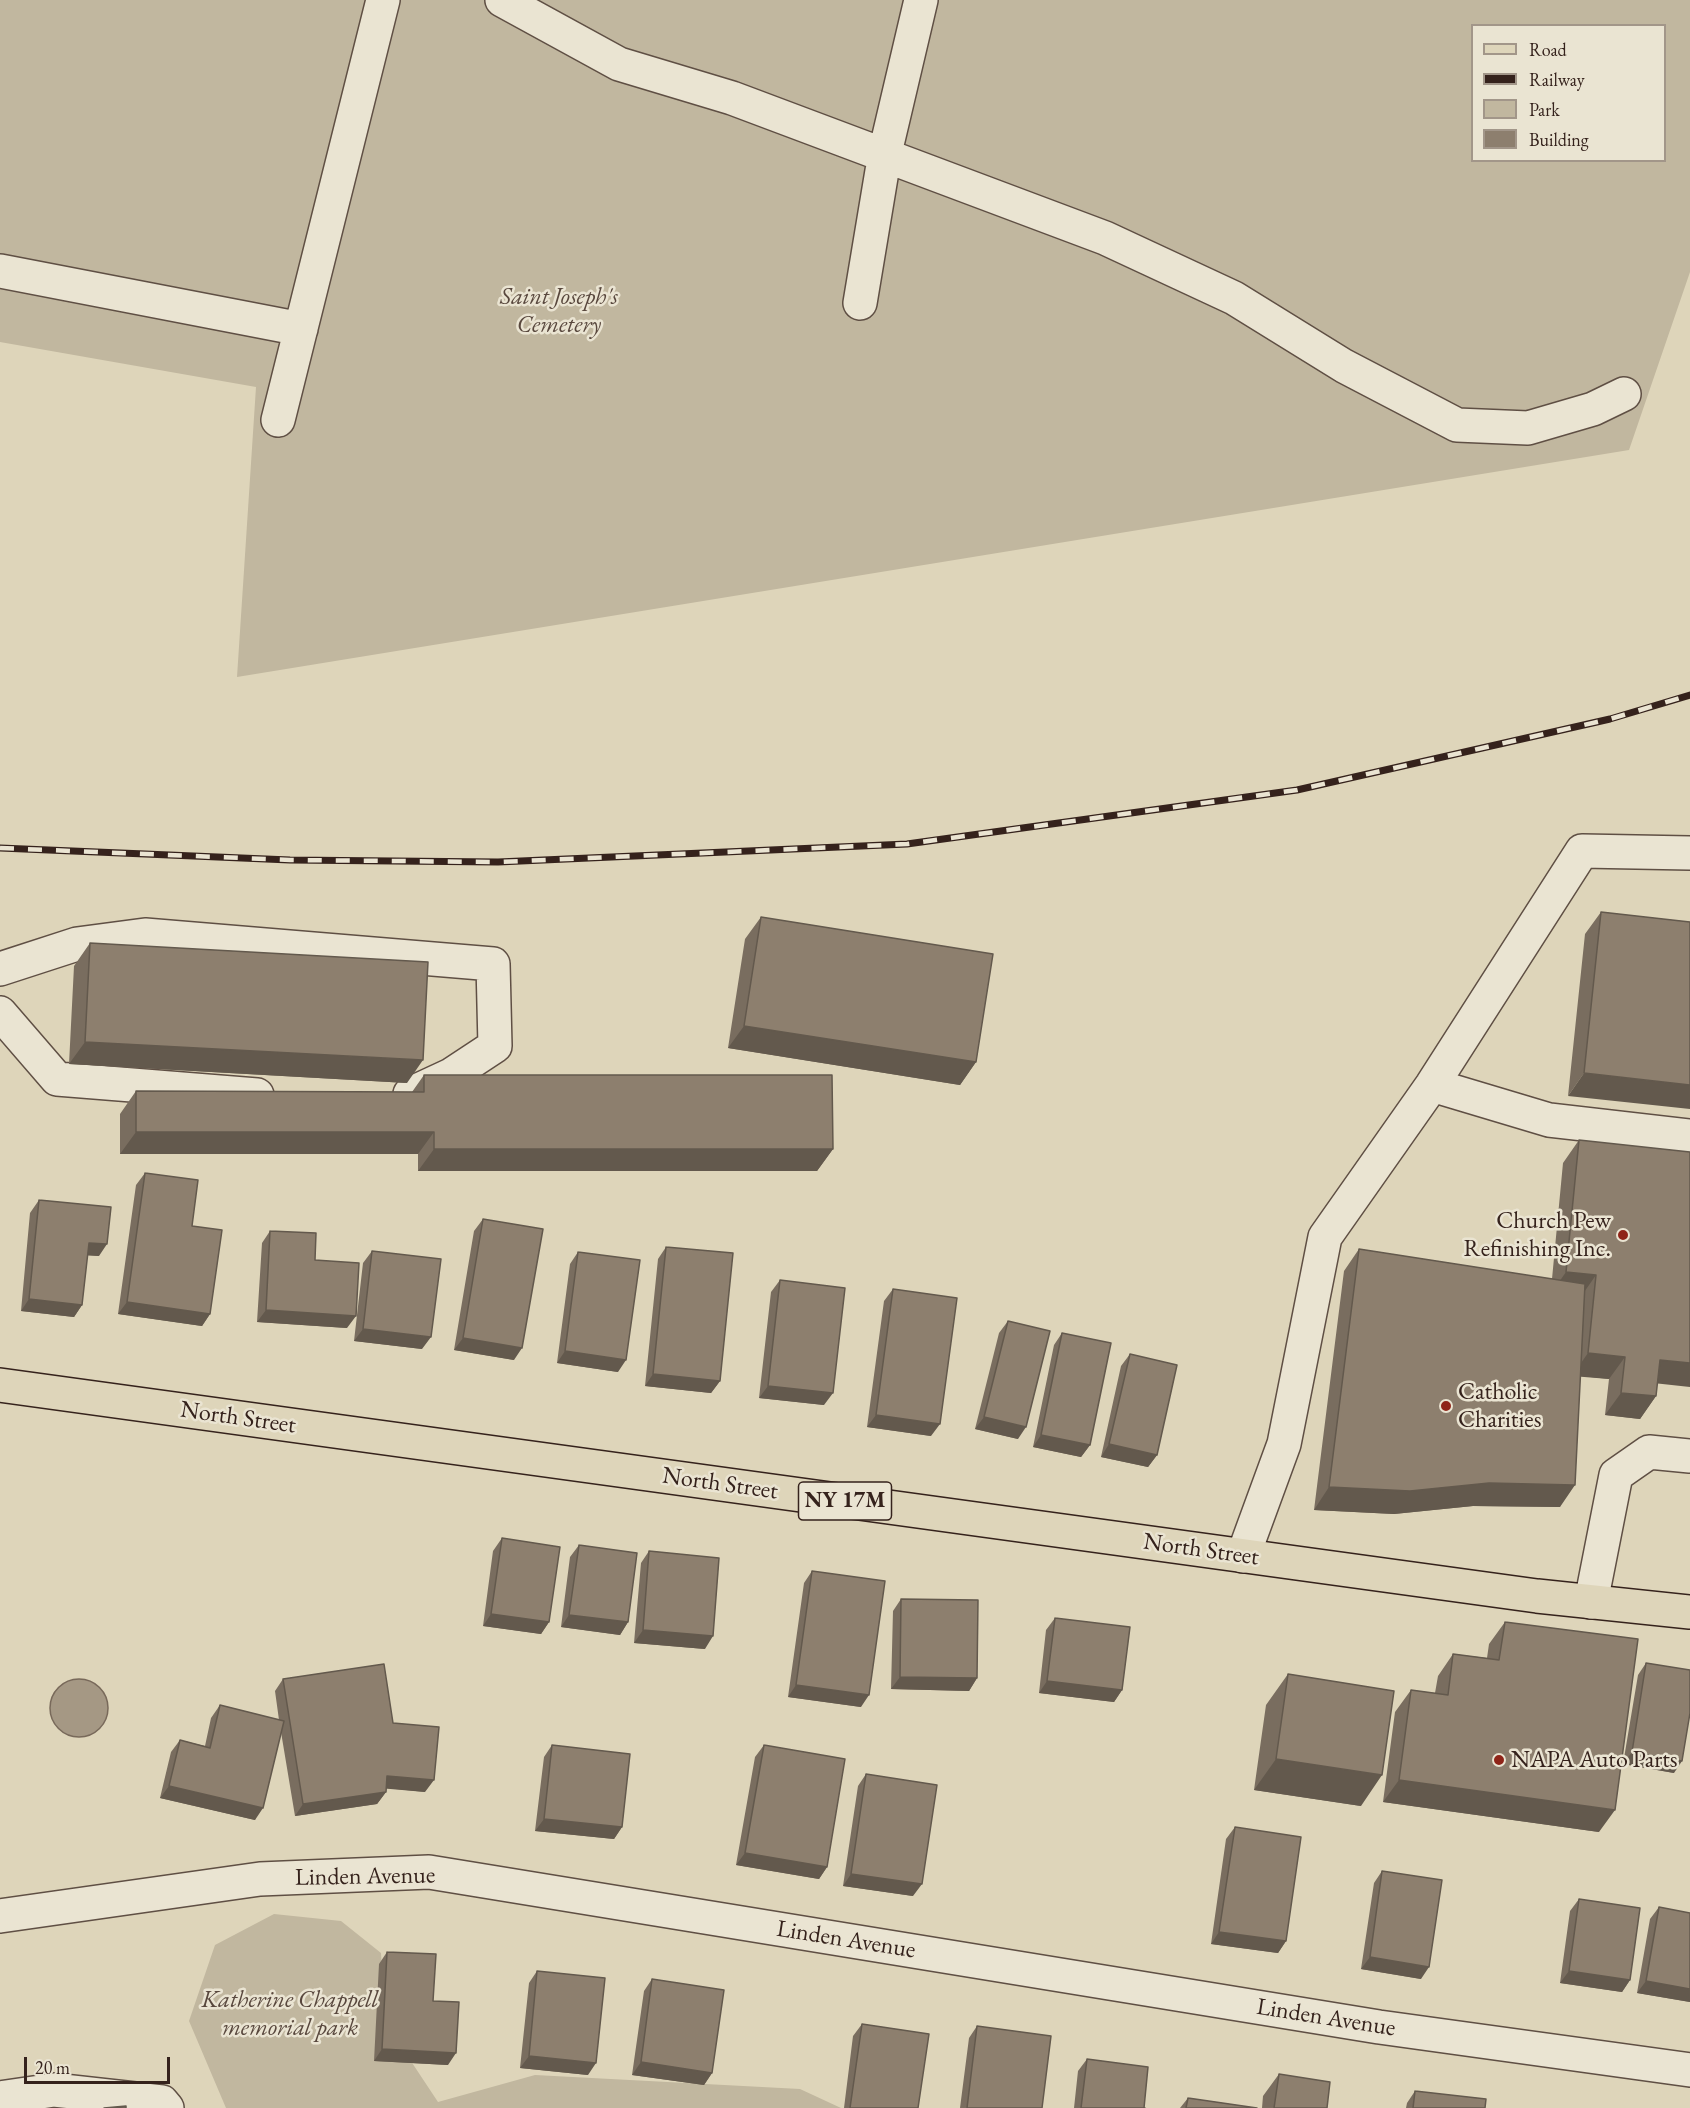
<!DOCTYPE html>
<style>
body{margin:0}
#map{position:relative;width:1690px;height:2108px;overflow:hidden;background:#ded5ba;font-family:"EB Garamond",serif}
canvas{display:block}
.legend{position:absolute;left:1471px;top:24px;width:195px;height:138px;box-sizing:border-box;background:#eae4d2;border:2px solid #a29689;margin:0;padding:8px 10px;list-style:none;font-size:18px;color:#35221c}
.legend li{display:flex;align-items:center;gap:12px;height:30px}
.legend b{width:30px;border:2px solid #a29689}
.scale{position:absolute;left:24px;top:2057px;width:146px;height:27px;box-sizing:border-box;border:3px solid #35221c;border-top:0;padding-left:8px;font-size:18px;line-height:21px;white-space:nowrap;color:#35221c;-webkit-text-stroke:4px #eae4d2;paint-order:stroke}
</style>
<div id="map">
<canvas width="1690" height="2108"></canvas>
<ul class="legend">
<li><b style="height:8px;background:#ded5ba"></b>Road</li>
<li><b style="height:8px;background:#35221c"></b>Railway</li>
<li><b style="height:16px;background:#c1b79f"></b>Park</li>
<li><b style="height:16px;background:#8d7f6e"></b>Building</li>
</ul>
<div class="scale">20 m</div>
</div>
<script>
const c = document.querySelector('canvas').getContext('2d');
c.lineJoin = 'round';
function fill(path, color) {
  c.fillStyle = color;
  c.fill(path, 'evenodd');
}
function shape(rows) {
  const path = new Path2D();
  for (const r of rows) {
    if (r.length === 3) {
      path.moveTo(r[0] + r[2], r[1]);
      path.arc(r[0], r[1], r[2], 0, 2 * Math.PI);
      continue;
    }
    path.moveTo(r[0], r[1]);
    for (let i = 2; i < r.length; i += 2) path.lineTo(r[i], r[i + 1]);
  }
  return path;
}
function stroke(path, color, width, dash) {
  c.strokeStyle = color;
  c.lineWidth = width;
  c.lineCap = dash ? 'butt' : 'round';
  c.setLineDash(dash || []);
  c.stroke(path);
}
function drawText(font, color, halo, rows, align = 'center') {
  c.font = font + ' "EB Garamond",serif';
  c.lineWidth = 5;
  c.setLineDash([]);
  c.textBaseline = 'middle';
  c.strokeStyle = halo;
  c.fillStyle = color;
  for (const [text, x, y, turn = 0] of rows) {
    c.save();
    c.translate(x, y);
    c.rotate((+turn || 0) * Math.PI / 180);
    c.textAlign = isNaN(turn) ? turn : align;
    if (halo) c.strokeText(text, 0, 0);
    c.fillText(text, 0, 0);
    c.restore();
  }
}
const green = shape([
 [0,0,1690,0,1690,272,1629,450,237,677,256,387,0,342],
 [1472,26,1664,26,1664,160,1472,160],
 [274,1914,341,1921,381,1953,385,2022,438,2102,535,2075,800,2089,841,2108,226,2108,189,2021,215,1945]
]);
const water = shape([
 [79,1708,29]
]);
const minor = shape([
 [502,0,619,64,732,98,1105,238,1234,298,1344,366,1457,425,1528,428,1593,409,1624,394],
 [0,271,301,329],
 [860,303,885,153,921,0],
 [278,420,383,0],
 [0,969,77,944,145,935,493,964,495,1046,451,1075,410,1094],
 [0,1013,57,1079,257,1095],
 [1432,1085,1549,1120,1690,1136],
 [1243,1556,1284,1444,1325,1237,1432,1085,1582,851,1690,853],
 [1591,1602,1616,1475,1649,1452,1690,1456],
 [0,1916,260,1879,429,1872,1379,2027,1690,2070],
 [0,2098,54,2090,162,2102,167,2108]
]);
const major = shape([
 [0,1385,1537,1596,1690,1612]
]);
const rail = shape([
 [0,848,290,860,498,862,907,844,1297,790,1610,719,1690,695]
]);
const wall = shape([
 [1601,912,1690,922,1568,1096,1585,934],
 [761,917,976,1062,960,1085,728,1048,745,939],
 [90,943,407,1083,69,1064,74,966],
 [424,1075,833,1149,817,1171,418,1171,418,1154,120,1154,120,1114,136,1091,412,1092],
 [1579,1140,1657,1384,1656,1396,1640,1419,1605,1415,1609,1379,1581,1376,1560,1507,1473,1506,1394,1514,1314,1510,1344,1271,1359,1249,1552,1279,1563,1163],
 [145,1173,192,1226,210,1314,202,1326,118,1314,136,1185],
 [39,1200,99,1256,87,1255,82,1305,74,1317,21,1311,30,1213],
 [483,1219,514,1360,454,1350,474,1231],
 [270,1231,315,1260,347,1328,257,1322,262,1243],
 [666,1247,720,1381,711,1393,645,1386,658,1259],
 [372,1251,422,1349,354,1341,363,1263],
 [578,1252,618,1372,557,1363,570,1264],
 [780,1280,824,1405,759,1398,771,1292],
 [893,1289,931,1436,867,1427,884,1301],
 [1008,1321,1018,1439,975,1429,999,1333],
 [1062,1333,1090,1445,1081,1457,1033,1447,1054,1345],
 [1130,1354,1157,1455,1148,1467,1101,1457,1121,1366],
 [502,1538,549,1622,541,1634,483,1626,493,1551],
 [579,1545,628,1622,620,1635,561,1627,570,1557],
 [649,1551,705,1649,634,1643,641,1563],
 [812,1571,861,1707,788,1697,804,1583],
 [901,1599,977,1678,969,1691,891,1689,893,1611],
 [1055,1618,1122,1690,1114,1702,1039,1693,1046,1630],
 [1505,1622,1599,1832,1383,1802,1395,1712,1411,1690,1435,1693,1438,1676,1453,1654,1487,1658,1489,1644],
 [1646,1663,1674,1773,1623,1764,1638,1675],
 [1288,1674,1361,1806,1254,1790,1266,1705],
 [283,1679,393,1723,425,1792,386,1788,386,1792,377,1804,295,1816,281,1732,255,1820,160,1798,171,1752,180,1740,205,1746,211,1718,220,1705,279,1720,275,1691],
 [552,1745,622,1827,614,1839,535,1831,544,1757],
 [764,1745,827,1867,819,1879,736,1865,755,1757],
 [866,1774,913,1896,843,1886,858,1786],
 [1235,1827,1286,1941,1278,1953,1211,1944,1226,1839],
 [1382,1871,1421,1979,1361,1969,1374,1883],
 [1579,1899,1630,1980,1622,1992,1560,1983,1570,1911],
 [1659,1907,1690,2002,1637,1993,1650,1919],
 [387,1952,448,2065,374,2061,379,1964],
 [537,1971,588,2075,520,2068,529,1983],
 [652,1979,712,2073,704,2085,632,2075,644,1991],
 [862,2024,918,2108,844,2108,853,2036],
 [977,2026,1042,2108,960,2108,969,2038],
 [1087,2059,1144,2108,1145,2108,1074,2108,1078,2071],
 [1279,2074,1327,2108,1262,2108,1263,2096],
 [1415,2091,1485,2108,1406,2108,1407,2103],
 [1188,2098,1257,2108,1180,2108]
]);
const shadedWall = shape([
 [744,1026,976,1062,960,1085,728,1048],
 [85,1042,423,1060,407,1083,69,1064],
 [1584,1073,1690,1085,1690,1109,1568,1096],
 [136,1132,434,1132,418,1154,120,1154],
 [434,1149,833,1149,817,1171,418,1171],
 [89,1243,107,1244,99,1256,80,1255],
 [1566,1272,1596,1275,1580,1298,1550,1295],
 [29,1299,82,1305,74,1317,21,1311],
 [127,1302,210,1314,202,1326,118,1314],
 [266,1310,356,1316,347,1328,257,1322],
 [363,1329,431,1337,422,1349,354,1341],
 [463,1338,522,1348,514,1360,454,1350],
 [565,1351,626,1360,618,1372,557,1363],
 [1588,1353,1625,1357,1609,1379,1572,1376],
 [1660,1360,1690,1363,1690,1387,1644,1382],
 [653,1374,720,1381,711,1393,645,1386],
 [768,1386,833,1393,824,1405,759,1398],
 [1621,1393,1656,1396,1640,1419,1605,1415],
 [876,1415,940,1424,931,1436,867,1427],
 [984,1417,1026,1427,1018,1439,975,1429],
 [1041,1435,1090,1445,1081,1457,1033,1447],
 [1109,1444,1157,1455,1148,1467,1101,1457],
 [1489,1483,1575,1485,1560,1507,1473,1506,1394,1514,1314,1510,1329,1487],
 [491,1614,549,1622,541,1634,483,1626],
 [569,1615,628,1622,620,1635,561,1627],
 [643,1630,713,1636,705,1649,634,1643],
 [900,1677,977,1678,969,1691,891,1689],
 [1047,1681,1122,1690,1114,1702,1039,1693],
 [796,1685,869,1695,861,1707,788,1697],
 [1632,1752,1682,1761,1674,1773,1623,1764],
 [1276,1759,1382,1775,1361,1806,1254,1790],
 [387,1776,434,1780,425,1792,379,1788],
 [1399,1780,1615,1810,1599,1832,1383,1802],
 [169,1786,263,1808,255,1820,160,1798],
 [386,1792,377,1804,295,1816,303,1804],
 [544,1819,622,1827,614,1839,535,1831],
 [745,1853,827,1867,819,1879,736,1865],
 [851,1874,922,1884,913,1896,843,1886],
 [1219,1932,1286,1941,1278,1953,1211,1944],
 [1370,1957,1429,1967,1421,1979,1361,1969],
 [1569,1971,1630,1980,1622,1992,1560,1983],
 [1646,1981,1690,1989,1690,2002,1637,1993],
 [382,2049,456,2053,448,2065,374,2061],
 [529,2056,596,2063,588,2075,520,2068],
 [641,2062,712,2073,704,2085,632,2075]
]);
const building = shape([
 [1601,912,1690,922,1690,1085,1584,1073,1601,912],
 [761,917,993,954,976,1062,744,1026,761,917],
 [90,943,428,962,423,1060,85,1042,90,943],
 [424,1075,832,1075,833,1149,434,1149,434,1132,136,1132,136,1091,424,1092,424,1075],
 [1579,1140,1690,1152,1690,1363,1660,1360,1656,1396,1621,1393,1625,1357,1588,1353,1596,1275,1566,1272,1579,1140],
 [145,1173,198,1180,192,1226,222,1230,210,1314,127,1302,145,1173],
 [39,1200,111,1207,107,1244,89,1243,82,1305,29,1299,39,1200],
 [483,1219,543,1229,522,1348,463,1338,483,1219],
 [270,1231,316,1233,315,1260,359,1263,356,1316,266,1310,270,1231],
 [666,1247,733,1253,720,1381,653,1374,666,1247],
 [1359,1249,1585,1284,1575,1485,1489,1483,1410,1491,1329,1487,1359,1249],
 [372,1251,441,1259,431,1337,363,1329,372,1251],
 [578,1252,640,1260,626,1360,565,1351,578,1252],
 [780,1280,845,1288,833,1393,768,1386,780,1280],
 [893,1289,957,1298,940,1424,876,1415,893,1289],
 [1008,1321,1050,1331,1026,1427,984,1417,1008,1321],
 [1062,1333,1111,1343,1090,1445,1041,1435,1062,1333],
 [1130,1354,1177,1365,1157,1455,1109,1444,1130,1354],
 [502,1538,560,1547,549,1622,491,1614,502,1538],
 [579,1545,637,1553,628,1622,569,1615,579,1545],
 [649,1551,719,1558,713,1636,643,1630,649,1551],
 [812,1571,885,1581,869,1695,796,1685,812,1571],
 [901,1599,978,1600,977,1678,900,1677,901,1599],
 [1055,1618,1130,1627,1122,1690,1047,1681,1055,1618],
 [1505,1622,1638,1639,1615,1810,1399,1780,1411,1690,1448,1695,1453,1654,1499,1660,1505,1622],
 [1646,1663,1690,1670,1690,1713,1682,1761,1632,1752,1646,1663],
 [384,1664,393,1723,439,1727,434,1780,387,1776,386,1792,303,1804,283,1679,384,1664],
 [1288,1674,1394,1691,1382,1775,1276,1759,1288,1674],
 [220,1705,284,1721,263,1808,169,1786,180,1740,210,1748,220,1705],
 [552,1745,630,1754,622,1827,544,1819,552,1745],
 [764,1745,845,1759,827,1867,745,1853,764,1745],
 [866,1774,937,1785,922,1884,851,1874,866,1774],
 [1235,1827,1301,1837,1286,1941,1219,1932,1235,1827],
 [1382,1871,1442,1880,1429,1967,1370,1957,1382,1871],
 [1579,1899,1640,1908,1630,1980,1569,1971,1579,1899],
 [1659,1907,1690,1913,1690,1989,1646,1981,1659,1907],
 [387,1952,436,1954,433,2001,459,2002,456,2053,382,2049,387,1952],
 [537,1971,605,1978,596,2063,529,2056,537,1971],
 [652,1979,724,1990,712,2073,641,2062,652,1979],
 [862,2024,929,2034,918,2108,850,2108,862,2024],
 [977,2026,1051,2036,1042,2108,967,2108,977,2026],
 [1087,2059,1148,2067,1144,2108,1145,2108,1081,2108,1087,2059],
 [1279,2074,1330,2082,1327,2108,1274,2108,1279,2074],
 [1415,2091,1486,2099,1485,2108,1413,2108,1415,2091],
 [1188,2098,1257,2108,1186,2108,1188,2098],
 [126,2106,126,2108,104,2108,126,2106]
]);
const markers = [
 [1623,1235,6,"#8f2418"],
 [1446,1406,6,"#8f2418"],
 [1499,1760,6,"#8f2418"]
];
const shields = [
 [845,1501,93]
];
const shieldNames = [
 ["NY 17M",845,1501]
];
const parkNames = [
 ["Saint Joseph's",559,297],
 ["Cemetery",559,325],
 ["Katherine Chappell",290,2000],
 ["memorial park",290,2028]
];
const poiNames = [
 ["Church Pew",1611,1221,"right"],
 ["Refinishing Inc.",1611,1249,"right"],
 ["Catholic",1458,1392],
 ["Charities",1458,1420],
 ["NAPA Auto Parts",1511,1760]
];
const streetNames = [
 ["North Street",238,1418,8],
 ["North Street",720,1484,8],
 ["North Street",1201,1550,8],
 ["Linden Avenue",365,1877,-1],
 ["Linden Avenue",846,1940,9],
 ["Linden Avenue",1326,2018,9]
];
fill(green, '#c1b79f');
fill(water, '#a59884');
stroke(water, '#78695a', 1.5);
stroke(minor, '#5f4f44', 36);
stroke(major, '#35221c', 36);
stroke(minor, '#eae4d2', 33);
stroke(major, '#ded5ba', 33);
stroke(rail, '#35221c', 7);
stroke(rail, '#eae4d2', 4.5, [14]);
fill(wall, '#796d5f');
fill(shadedWall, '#63594d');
fill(building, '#8d7f6e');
stroke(building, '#63594d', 1.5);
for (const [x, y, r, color] of markers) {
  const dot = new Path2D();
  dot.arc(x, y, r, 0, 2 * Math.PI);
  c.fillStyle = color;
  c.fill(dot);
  stroke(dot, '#eae4d2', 2);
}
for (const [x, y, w] of shields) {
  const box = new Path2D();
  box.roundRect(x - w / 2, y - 19, w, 38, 4.5);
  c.fillStyle = '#eae4d2';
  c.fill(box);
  stroke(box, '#35221c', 1.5);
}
drawText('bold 22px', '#35221c', null, shieldNames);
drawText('italic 24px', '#58473d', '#eae4d2', parkNames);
drawText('24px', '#35221c', '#eae4d2', poiNames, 'left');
drawText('24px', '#35221c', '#eae4d2', streetNames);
</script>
